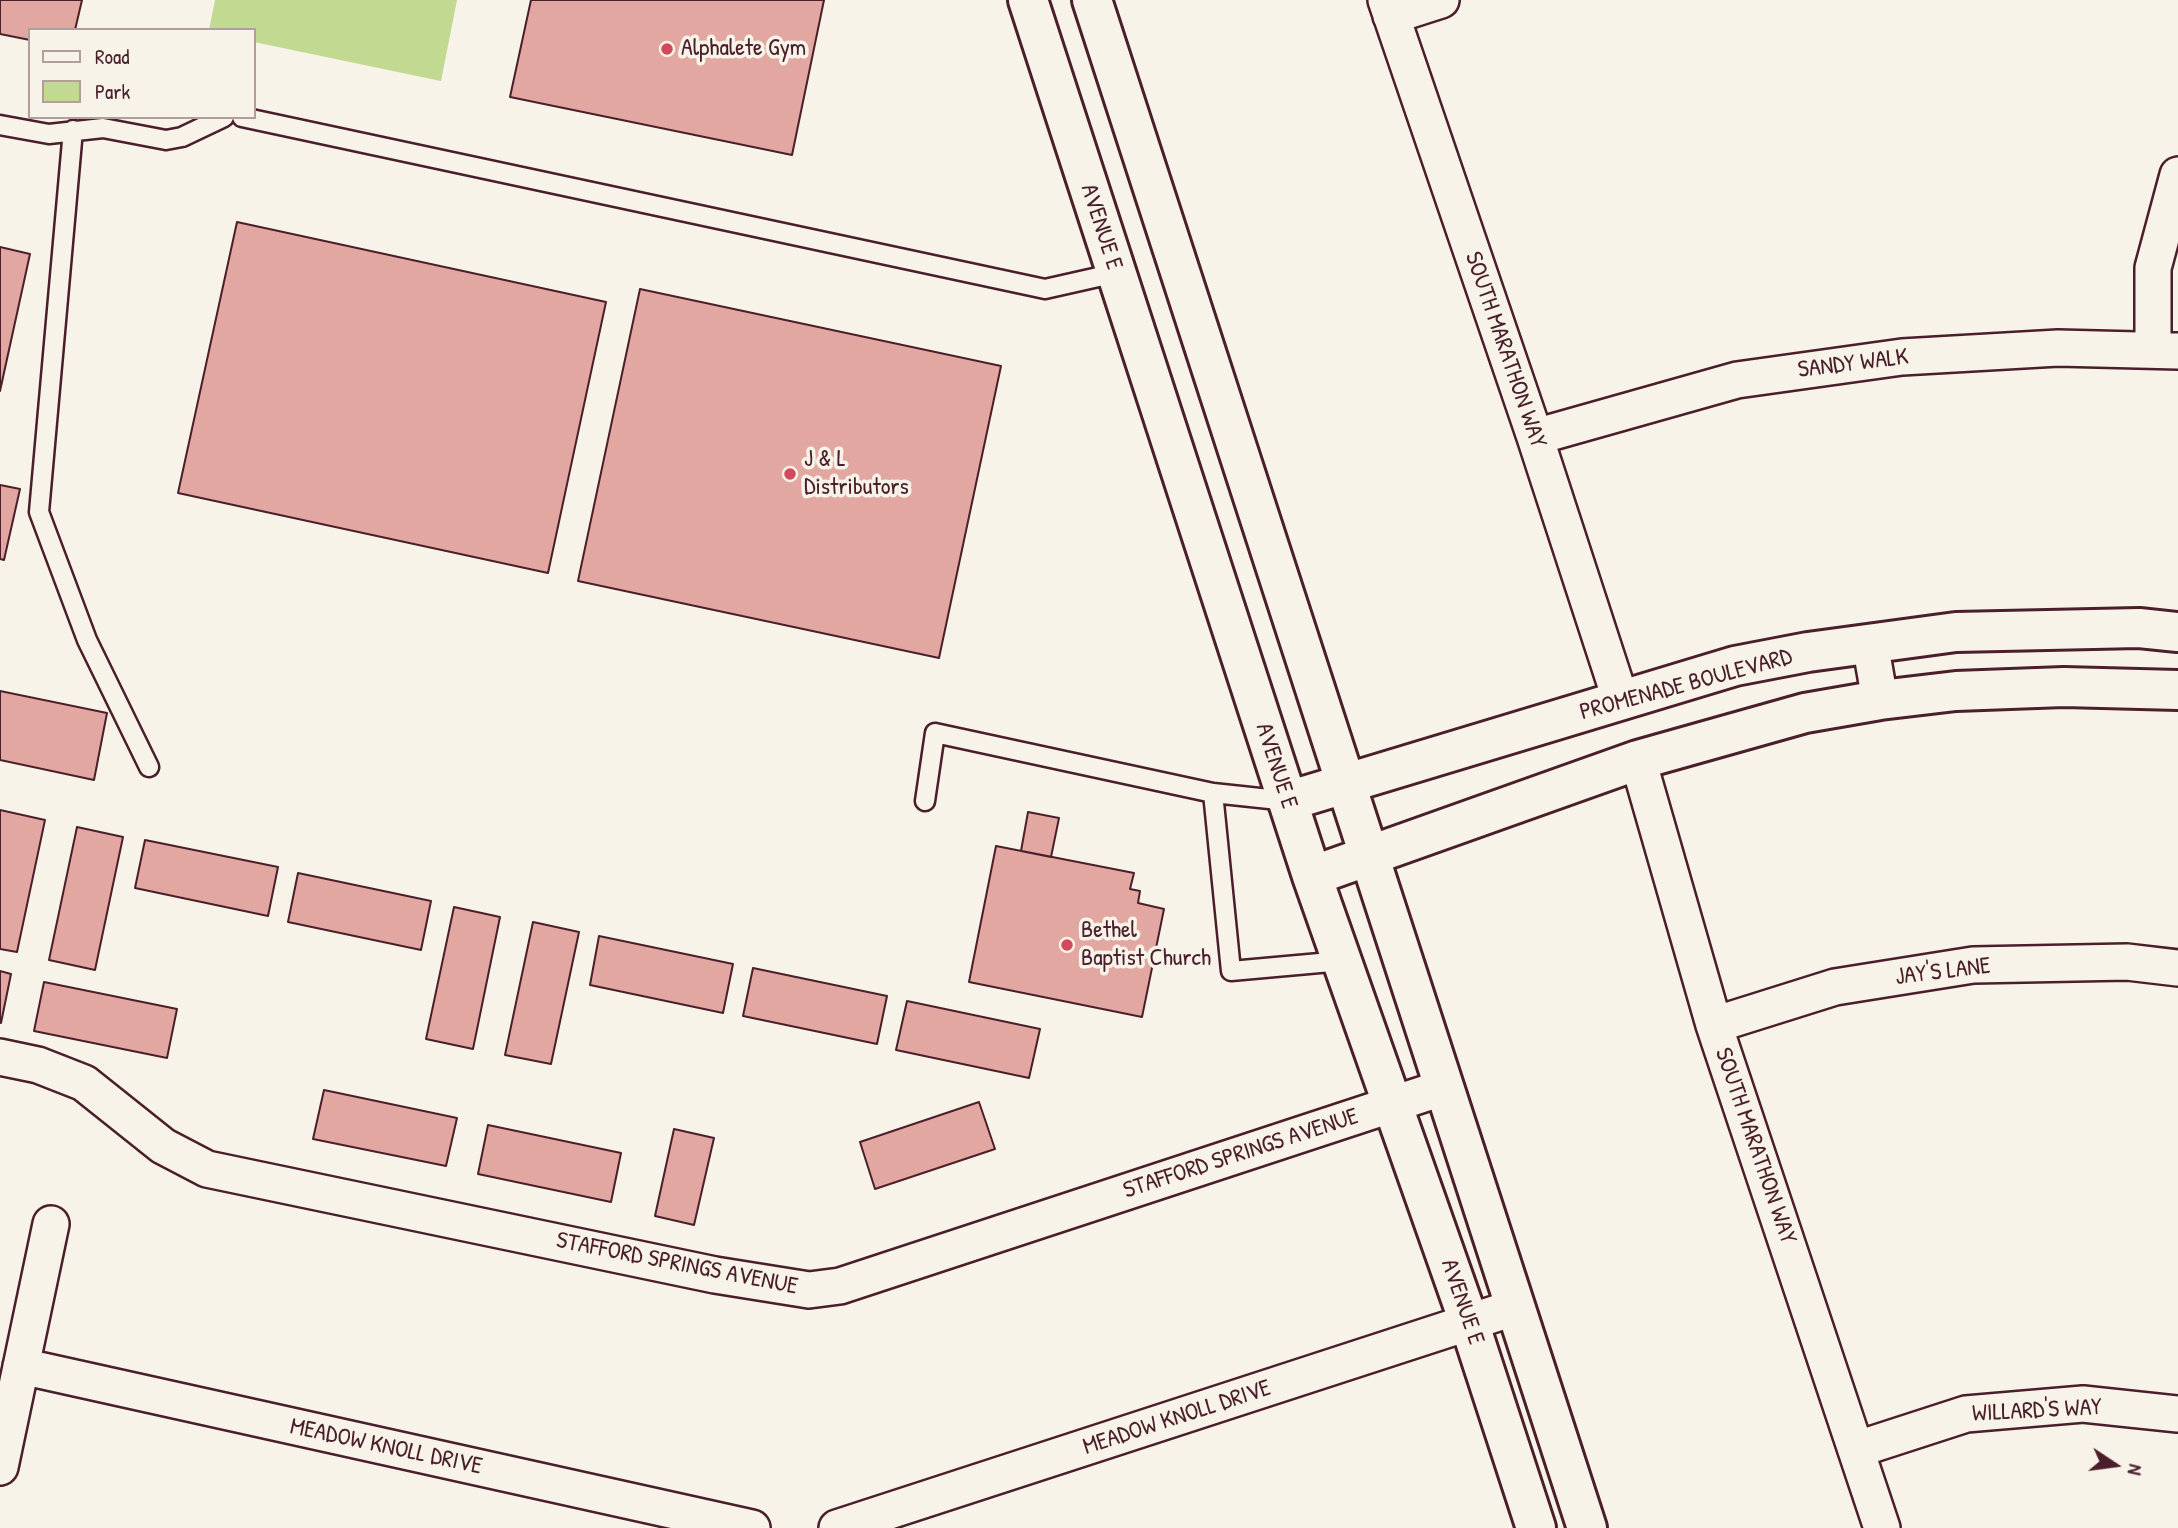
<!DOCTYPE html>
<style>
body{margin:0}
#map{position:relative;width:2178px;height:1528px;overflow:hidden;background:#f7f3e8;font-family:"Patrick Hand",sans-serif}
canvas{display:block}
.legend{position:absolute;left:28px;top:28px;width:228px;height:91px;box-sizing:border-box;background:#f7f3e8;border:2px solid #b29e9c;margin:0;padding:9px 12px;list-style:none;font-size:21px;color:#4a1f2b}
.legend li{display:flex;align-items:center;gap:14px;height:35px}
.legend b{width:35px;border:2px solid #b29e9c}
.north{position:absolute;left:2080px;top:1430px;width:70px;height:70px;-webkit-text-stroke:5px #f7f3e8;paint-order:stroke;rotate:103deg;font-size:19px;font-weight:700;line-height:28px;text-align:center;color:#4a1f2b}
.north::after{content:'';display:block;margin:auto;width:24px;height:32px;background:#4a1f2b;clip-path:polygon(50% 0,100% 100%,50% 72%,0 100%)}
</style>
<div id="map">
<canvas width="2178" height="1528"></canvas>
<ul class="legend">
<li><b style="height:9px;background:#f7f3e8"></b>Road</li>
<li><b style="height:19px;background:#c1d990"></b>Park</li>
</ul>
<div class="north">N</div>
</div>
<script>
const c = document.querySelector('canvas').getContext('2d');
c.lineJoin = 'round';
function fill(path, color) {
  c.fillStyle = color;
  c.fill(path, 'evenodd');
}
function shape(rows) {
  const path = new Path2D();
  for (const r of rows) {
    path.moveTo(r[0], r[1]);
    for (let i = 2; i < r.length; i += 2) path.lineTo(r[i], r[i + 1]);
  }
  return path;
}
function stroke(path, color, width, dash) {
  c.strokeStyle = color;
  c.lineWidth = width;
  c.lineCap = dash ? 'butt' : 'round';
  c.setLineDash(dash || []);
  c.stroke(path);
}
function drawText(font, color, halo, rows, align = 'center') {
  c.font = font + ' "Patrick Hand",sans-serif';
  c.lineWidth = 7;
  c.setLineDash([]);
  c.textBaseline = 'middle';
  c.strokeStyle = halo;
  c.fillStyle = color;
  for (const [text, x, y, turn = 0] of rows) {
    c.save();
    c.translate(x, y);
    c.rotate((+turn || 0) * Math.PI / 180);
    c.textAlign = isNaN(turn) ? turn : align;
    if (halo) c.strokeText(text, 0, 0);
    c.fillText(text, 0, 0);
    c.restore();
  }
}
const green = shape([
 [215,0,457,0,441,81,254,42,254,30,209,30]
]);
const building = shape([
 [0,0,82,0,75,30,30,30,30,40,0,34,0,0],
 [531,0,824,0,792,155,510,97,531,0],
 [237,222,606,302,548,573,178,493,237,222],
 [0,247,30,254,0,391,0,247],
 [640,289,1001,366,939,658,578,581,640,289],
 [0,485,20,489,4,560,0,559,0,485],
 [0,691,107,713,94,780,0,760,0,691],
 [0,810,45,820,17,952,0,949,0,810],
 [1028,812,1059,818,1051,857,1021,851,1028,812],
 [77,827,123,837,95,970,49,960,77,827],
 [145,840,278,867,268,916,135,888,145,840],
 [996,846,1134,873,1130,889,1140,891,1138,903,1164,909,1142,1017,969,982,996,846],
 [298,873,431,901,421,950,288,922,298,873],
 [454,907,500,917,473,1049,426,1039,454,907],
 [533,922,579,932,551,1064,505,1055,533,922],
 [599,936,733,964,723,1013,590,985,599,936],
 [753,968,887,996,877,1044,743,1016,753,968],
 [0,971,11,974,1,1023,0,1022,0,971],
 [44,982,177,1009,167,1058,34,1031,44,982],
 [907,1001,1040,1029,1029,1078,896,1050,907,1001],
 [324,1090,457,1118,446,1166,313,1139,324,1090],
 [979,1102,995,1149,875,1189,860,1142,979,1102],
 [488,1125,621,1153,611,1202,478,1174,488,1125],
 [674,1129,714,1138,694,1225,655,1216,674,1129]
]);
const service = shape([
 [242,117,1045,289,1116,273],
 [0,125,49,134,103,128,166,140,182,137,224,117],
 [73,130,39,512,87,640,149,767],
 [1213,793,1231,971,1342,961],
 [925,801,935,733,1213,793,1288,801]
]);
const minor = shape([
 [1386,0,1535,437,1621,701],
 [1391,16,1441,0],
 [2153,348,2153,268,2178,175],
 [1535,437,1737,380,1902,357,2058,348,2178,351],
 [1870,643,1880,700],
 [1638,760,1714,1025,1882,1528],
 [1714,1025,1835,987,1973,965,2127,962,2178,968],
 [0,1057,38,1065,84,1083,163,1146,207,1169,715,1275,809,1290,840,1286,1445,1087],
 [21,1366,752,1528],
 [1858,1449,1966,1414,2083,1404,2178,1414],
 [0,1467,51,1224],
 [837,1528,1516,1307]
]);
const tertiary = shape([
 [1028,0,1312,876,1469,1322,1536,1528],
 [1092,0,1587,1528],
 [1288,801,1735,666,1808,652,1956,632,2139,628,2178,632],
 [1312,876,1638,760,1805,713,1880,700,1956,691,2064,687,2178,690]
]);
const markers = [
 [667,49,7,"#d1495b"],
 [790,474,7,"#d1495b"],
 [1067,945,7,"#d1495b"]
];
const poiNames = [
 ["Alphalete Gym",681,49],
 ["J & L",804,460],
 ["Distributors",804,488],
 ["Bethel",1081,931],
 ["Baptist Church",1081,959]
];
const streetNames = [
 ["AVENUE E",1101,227,72],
 ["SOUTH MARATHON WAY",1505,350,71],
 ["SANDY WALK",1853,364,-7],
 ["PROMENADE BOULEVARD",1686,685,-15],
 ["AVENUE E",1276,766,72],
 ["JAY'S LANE",1943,972,-7],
 ["SOUTH MARATHON WAY",1755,1146,71],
 ["STAFFORD SPRINGS AVENUE",1241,1154,-18],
 ["STAFFORD SPRINGS AVENUE",677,1264,11],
 ["AVENUE E",1462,1302,71],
 ["WILLARD'S WAY",2037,1411,-3],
 ["MEADOW KNOLL DRIVE",1177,1418,-18],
 ["MEADOW KNOLL DRIVE",386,1447,12]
];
fill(green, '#c1d990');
fill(building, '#e2a7a1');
stroke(building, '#4a1f2b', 2);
stroke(service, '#4a1f2b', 23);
stroke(minor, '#4a1f2b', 40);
stroke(tertiary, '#4a1f2b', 44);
stroke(service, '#f7f3e8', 18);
stroke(minor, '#f7f3e8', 35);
stroke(tertiary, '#f7f3e8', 38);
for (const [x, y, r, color] of markers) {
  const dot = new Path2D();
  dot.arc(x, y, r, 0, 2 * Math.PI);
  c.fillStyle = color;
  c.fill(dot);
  stroke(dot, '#f7f3e8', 2.5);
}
drawText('24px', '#4a1f2b', '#f7f3e8', poiNames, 'left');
drawText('24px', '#4a1f2b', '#f7f3e8', streetNames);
</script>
